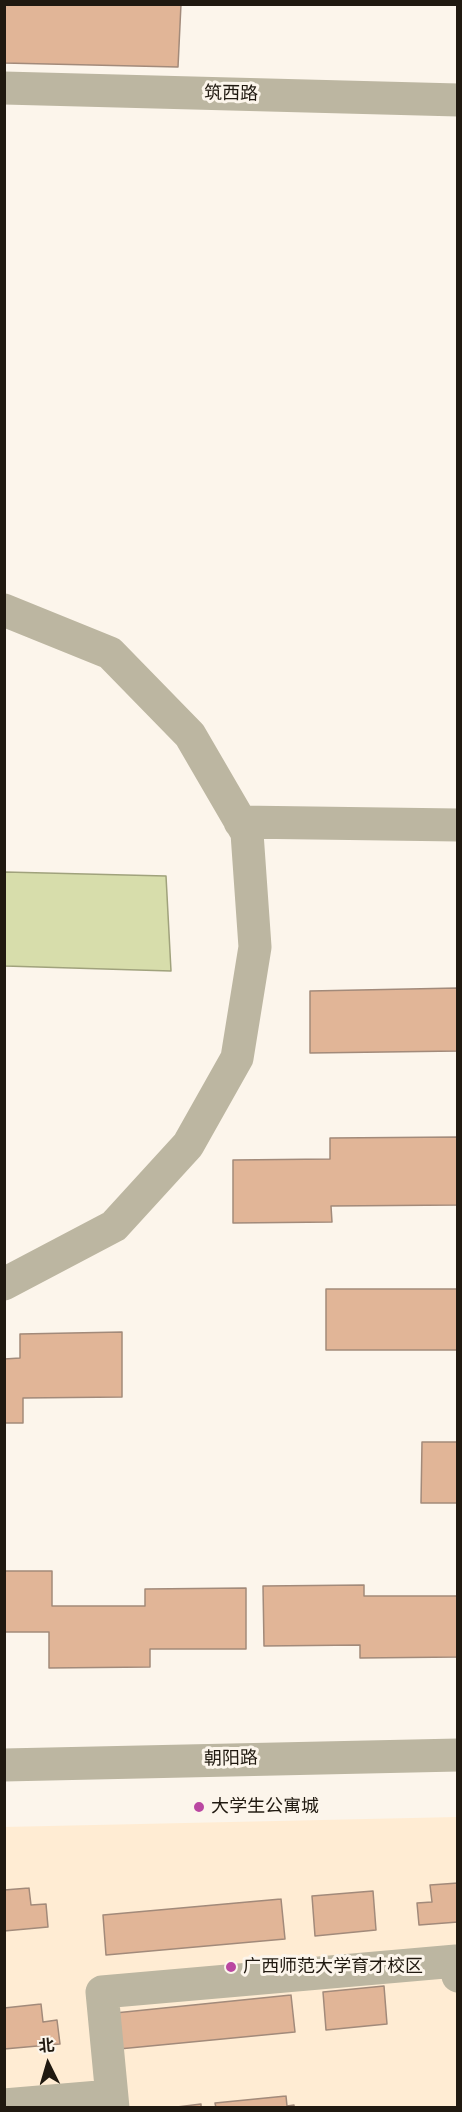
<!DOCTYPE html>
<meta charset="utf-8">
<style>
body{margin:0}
#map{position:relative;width:462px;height:2112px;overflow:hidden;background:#fcf5eb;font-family:"Fira Sans","Noto Sans SC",sans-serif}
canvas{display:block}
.frame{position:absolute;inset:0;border:6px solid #201910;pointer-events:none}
.north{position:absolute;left:18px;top:2034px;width:60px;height:60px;-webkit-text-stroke:4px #fcf5eb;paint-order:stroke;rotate:355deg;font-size:16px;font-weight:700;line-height:24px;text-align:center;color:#201910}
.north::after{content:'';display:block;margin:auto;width:21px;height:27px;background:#201910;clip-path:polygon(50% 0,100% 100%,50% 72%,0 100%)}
</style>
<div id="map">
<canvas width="462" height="2112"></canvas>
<div class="frame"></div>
<div class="north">北</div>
</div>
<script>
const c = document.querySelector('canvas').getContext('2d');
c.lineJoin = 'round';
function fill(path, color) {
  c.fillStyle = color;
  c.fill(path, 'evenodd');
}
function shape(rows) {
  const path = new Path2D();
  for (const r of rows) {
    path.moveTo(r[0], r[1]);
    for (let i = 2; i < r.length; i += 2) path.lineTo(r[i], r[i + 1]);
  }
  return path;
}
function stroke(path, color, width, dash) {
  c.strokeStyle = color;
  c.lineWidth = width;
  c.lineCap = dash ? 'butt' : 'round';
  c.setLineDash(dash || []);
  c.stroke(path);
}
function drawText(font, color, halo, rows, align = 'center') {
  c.font = font + ' "Fira Sans","Noto Sans SC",sans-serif';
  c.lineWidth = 6;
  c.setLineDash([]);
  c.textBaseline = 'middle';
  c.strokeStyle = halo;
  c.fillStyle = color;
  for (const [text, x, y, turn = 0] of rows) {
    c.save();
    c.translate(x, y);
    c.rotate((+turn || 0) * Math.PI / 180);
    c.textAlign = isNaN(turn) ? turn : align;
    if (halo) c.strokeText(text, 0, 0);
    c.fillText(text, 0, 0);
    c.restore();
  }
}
const built = shape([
 [457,1817,457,2107,5,2107,4,1827]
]);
const water = shape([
 [5,872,166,876,171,971,5,966,5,872]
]);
const building = shape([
 [4,4,181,4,178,67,4,63,4,4],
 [458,988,458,1051,310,1053,310,991,458,988],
 [458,1137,458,1205,331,1206,332,1222,233,1223,233,1160,330,1159,330,1138,458,1137],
 [326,1289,458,1289,458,1350,326,1350,326,1289],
 [122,1332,122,1397,23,1398,23,1423,4,1423,4,1359,20,1358,20,1334,122,1332],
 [422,1442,458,1442,458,1503,421,1503,422,1442],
 [4,1571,52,1571,52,1606,145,1606,145,1589,246,1588,246,1649,150,1649,150,1667,49,1668,49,1632,4,1632,4,1571],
 [364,1585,364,1596,458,1596,458,1657,360,1658,360,1645,264,1646,263,1586,364,1585],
 [458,1883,458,1922,419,1925,417,1903,432,1902,430,1885,458,1883],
 [29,1888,31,1905,46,1904,48,1927,4,1931,4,1890,29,1888],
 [373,1891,376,1930,315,1936,312,1896,373,1891],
 [281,1899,285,1939,106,1955,103,1915,281,1899],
 [384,1986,387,2024,326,2030,323,1992,384,1986],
 [291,1995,295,2032,119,2049,115,2013,291,1995],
 [41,2004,43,2022,57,2020,60,2044,4,2049,4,2008,41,2004],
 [286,2096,287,2106,294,2105,294,2108,216,2108,215,2103,286,2096],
 [201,2104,201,2108,169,2108,201,2104]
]);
const minor = shape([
 [4,88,458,100],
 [4,610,110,653,190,735,247,833,255,947,237,1058,188,1145,114,1226,4,1284],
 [240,822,458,825],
 [4,1765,458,1755],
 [4,2105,111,2096],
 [113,2108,102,1992,456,1961,458,1976]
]);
const markers = [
 [199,1807,6,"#ba47a1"],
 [231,1967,6,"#ba47a1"]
];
const streetNames = [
 ["筑西路",231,94,1],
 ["朝阳路",231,1759,-1]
];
const poiNames = [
 ["大学生公寓城",211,1807],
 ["广西师范大学育才校区",243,1967]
];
fill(built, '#ffecd3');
fill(water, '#d7ddab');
stroke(water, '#a0a27c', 1.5);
fill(building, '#e1b597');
stroke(building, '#a28a7a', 1.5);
stroke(minor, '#bcb6a1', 33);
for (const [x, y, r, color] of markers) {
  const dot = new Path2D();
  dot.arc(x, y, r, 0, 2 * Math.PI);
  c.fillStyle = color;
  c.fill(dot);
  stroke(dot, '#fcf5eb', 2);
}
drawText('18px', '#201910', '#fcf5eb', streetNames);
drawText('18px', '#201910', '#fcf5eb', poiNames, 'left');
</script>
